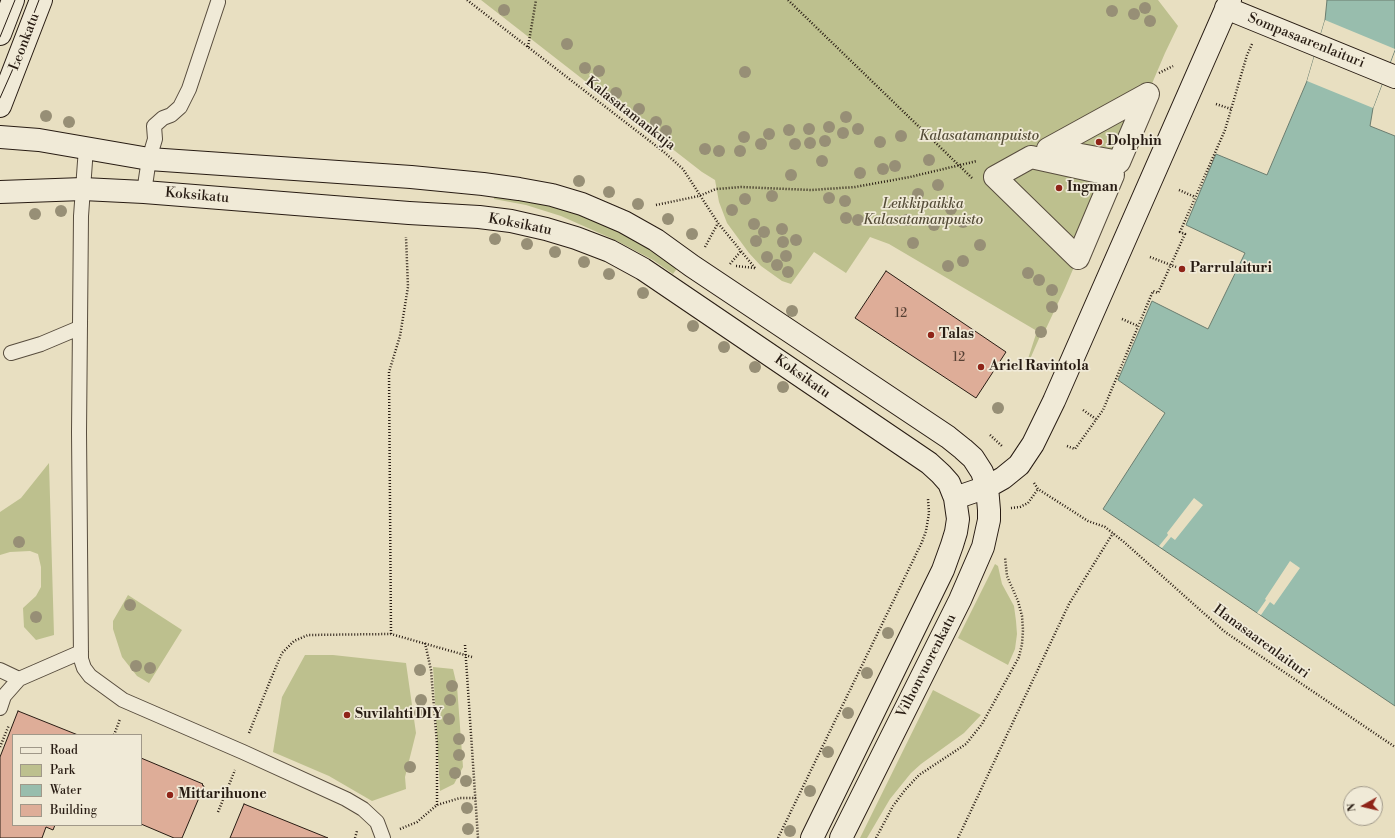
<!DOCTYPE html>
<style>
body{margin:0}
#map{position:relative;width:1395px;height:838px;overflow:hidden;background:#e8dfc1;font-family:"Libre Bodoni",serif}
canvas{display:block}
.legend{position:absolute;left:12px;top:734px;width:130px;height:92px;box-sizing:border-box;background:#f0ead7;border:1px solid #a09889;margin:0;padding:5px 7px;list-style:none;font-size:12px;color:#281c13}
.legend li{display:flex;align-items:center;gap:8px;height:20px}
.legend b{width:20px;border:1px solid #a09889}
.north{position:absolute;left:1343px;top:786px;width:40px;height:40px;box-sizing:border-box;background:#f0ead7;border:1px solid #a09889;border-radius:50%;rotate:262deg;font-size:11px;font-weight:700;line-height:16px;text-align:center;color:#281c13}
.north::after{content:'';display:block;margin:auto;width:14px;height:18px;background:#8f2418;clip-path:polygon(50% 0,100% 100%,50% 72%,0 100%)}
</style>
<div id="map">
<canvas width="1395" height="838"></canvas>
<ul class="legend">
<li><b style="height:5px;background:#f0ead7"></b>Road</li>
<li><b style="height:11px;background:#bdc08e"></b>Park</li>
<li><b style="height:11px;background:#98bdad"></b>Water</li>
<li><b style="height:11px;background:#dead98"></b>Building</li>
</ul>
<div class="north">N</div>
</div>
<script>
const c = document.querySelector('canvas').getContext('2d');
c.lineJoin = 'round';
function fill(path, color) {
  c.fillStyle = color;
  c.fill(path, 'evenodd');
}
function shape(rows) {
  const path = new Path2D();
  for (const r of rows) {
    path.moveTo(r[0], r[1]);
    for (let i = 2; i < r.length; i += 2) path.lineTo(r[i], r[i + 1]);
  }
  return path;
}
function stroke(path, color, width, dash) {
  c.strokeStyle = color;
  c.lineWidth = width;
  c.lineCap = dash ? 'butt' : 'round';
  c.setLineDash(dash || []);
  c.stroke(path);
}
function drawText(font, color, halo, rows, align = 'center') {
  c.font = font + ' "Libre Bodoni",serif';
  c.lineWidth = 3.5;
  c.setLineDash([]);
  c.textBaseline = 'middle';
  c.strokeStyle = halo;
  c.fillStyle = color;
  for (const [text, x, y, turn = 0] of rows) {
    c.save();
    c.translate(x, y);
    c.rotate((+turn || 0) * Math.PI / 180);
    c.textAlign = isNaN(turn) ? turn : align;
    if (halo) c.strokeText(text, 0, 0);
    c.fillText(text, 0, 0);
    c.restore();
  }
}
const green = shape([
 [481,0,1158,0,1178,26,1165,53,1065,288,1043,335,1041,334,1027,366,1026,365,1037,331,889,244,870,237,846,273,814,252,791,284,782,281,761,266,749,253,727,223,719,202,715,180,702,172],
 [494,194,527,199,570,210,609,226,649,248,678,267,673,274,653,260,615,240,561,216,526,205,494,199],
 [49,463,54,635,36,640,24,627,23,608,36,596,41,587,41,567,38,554,30,551,10,552,0,555,0,512,21,498],
 [995,564,998,566,1002,584,1014,606,1016,621,1017,634,1015,649,1008,665,958,638],
 [128,595,182,630,149,683,137,676,122,657,113,629,113,621],
 [305,655,333,655,406,663,416,733,405,777,406,789,372,801,329,776,273,752,282,697],
 [433,667,453,669,457,686,463,767,454,784,440,791],
 [933,690,981,715,964,733,921,764,911,773,890,799,867,838,860,838]
]);
const water = shape([
 [1327,0,1395,0,1395,50,1373,108,1370,126,1395,136,1395,706,1103,509,1165,413,1118,380,1152,301,1208,329,1245,253,1186,225,1216,154,1267,175,1307,81,1325,20,1327,0]
]);
const pier = shape([
 [1325,20,1395,49,1373,108,1307,81],
 [1194,498,1203,505,1175,540,1171,537,1162,548,1159,546,1168,535,1167,533],
 [1290,561,1300,568,1274,605,1270,602,1261,615,1257,613,1266,600,1265,599]
]);
const building = shape([
 [886,271,1006,352,976,398,855,318,886,271],
 [18,711,78,735,13,735,13,825,55,825,53,830,46,827,42,838,0,838,0,757,18,711],
 [141,758,203,784,202,785,204,786,182,838,174,838,141,824,141,758],
 [244,804,328,838,230,838,244,804]
]);
const path = shape([
 [467,0,664,152,683,169,718,223,755,268],
 [788,0,972,178],
 [528,47,536,0],
 [1159,73,1173,66],
 [1216,104,1231,109],
 [1179,190,1195,197],
 [656,205,699,196,716,189,741,187,811,190,855,187,910,177,977,161],
 [705,247,718,223],
 [1150,257,1176,267],
 [730,264,741,251],
 [736,266,755,268],
 [1122,319,1138,326],
 [1083,410,1096,419],
 [990,435,1003,447],
 [1067,446,1075,449,1103,410,1153,291,1158,293,1185,234,1180,232,1225,130,1247,55,1252,44],
 [1034,483,1038,489,1088,521,1105,527,1124,542,1225,632,1395,747],
 [1011,508,1020,507,1028,503,1038,489],
 [391,634,389,372,400,336,408,287,406,237],
 [425,643,431,670,437,744,437,805],
 [465,645,478,838],
 [249,733,270,681,282,653,294,641,308,635,391,634,472,657],
 [114,735,120,719],
 [0,747,9,725],
 [218,812,235,770],
 [400,829,417,822,437,805,460,798,476,798],
 [355,838,357,831],
 [778,838,922,542,926,531,929,513,928,499],
 [876,838,893,806,905,790,919,775,966,744,982,724,1019,657,1022,644,1023,630,1022,616,1018,601,1007,576,1005,557],
 [958,838,1069,604,1113,533]
]);
const lane = shape([
 [86,148,81,216,79,432,81,659,84,668,90,676,123,700,243,752,346,799,363,809,377,822,383,838],
 [144,192,149,159,155,139,154,126,163,118,171,115,180,107,189,89,218,2],
 [11,353,41,344,79,328],
 [0,670,19,679],
 [0,708,4,696,19,679,81,652]
]);
const street = shape([
 [1148,94,1119,162,1048,149,1148,94],
 [1031,157,1113,175,1078,258,995,177,1031,157]
]);
const secondary = shape([
 [1226,8,1395,77],
 [0,34,13,0],
 [0,106,41,0],
 [0,137,39,140,149,159,411,177,483,184,519,189,552,195,582,204,624,222,656,240,692,266,948,437,963,449,973,458,982,472,987,487,989,510,989,520,983,547,960,600,841,838],
 [0,192,83,189,144,192,409,213,479,217,511,221,546,229,576,238,610,251,643,269,929,463,941,474,949,483,955,498,958,519,956,532,952,545,943,570,812,838],
 [955,498,987,487,1003,478,1019,465,1033,444,1054,401,1230,0]
]);
const tram = shape([
 [0,37,15,0],
 [0,98,12,71,39,0]
]);
const trees = [
 [1145,8],
 [504,10],
 [1112,11],
 [1134,14],
 [1150,21],
 [567,44],
 [585,68],
 [599,71],
 [745,72],
 [616,93],
 [639,109],
 [46,116],
 [846,117],
 [69,122],
 [656,122],
 [829,127],
 [809,129],
 [858,129],
 [789,130],
 [666,131],
 [843,133],
 [769,134],
 [901,136],
 [744,137],
 [825,141],
 [880,142],
 [810,143],
 [761,144],
 [795,144],
 [705,149],
 [719,151],
 [740,151],
 [929,160],
 [822,161],
 [895,166],
 [883,169],
 [860,173],
 [791,175],
 [579,181],
 [938,185],
 [609,192],
 [918,194],
 [772,196],
 [829,198],
 [745,199],
 [845,201],
 [638,204],
 [951,209],
 [732,210],
 [61,211],
 [35,214],
 [846,218],
 [668,219],
 [858,220],
 [907,220],
 [963,222],
 [754,224],
 [934,225],
 [782,229],
 [764,232],
 [692,234],
 [495,239],
 [796,240],
 [756,241],
 [783,242],
 [913,243],
 [527,244],
 [980,245],
 [555,252],
 [786,256],
 [767,257],
 [963,261],
 [584,262],
 [777,265],
 [948,266],
 [788,272],
 [1028,273],
 [609,274],
 [1039,280],
 [1052,290],
 [643,293],
 [1052,307],
 [792,311],
 [693,326],
 [1041,332],
 [724,347],
 [755,367],
 [783,387],
 [998,408],
 [19,542],
 [130,605],
 [36,617],
 [888,633],
 [136,666],
 [150,668],
 [420,670],
 [867,673],
 [452,686],
 [421,700],
 [450,700],
 [420,713],
 [848,713],
 [449,719],
 [459,739],
 [828,752],
 [459,755],
 [410,767],
 [455,773],
 [466,781],
 [810,791],
 [467,808],
 [468,829],
 [790,831]
];
const markers = [
 [1099,142,4,"#8f2418"],
 [1059,188,4,"#8f2418"],
 [1182,269,4,"#8f2418"],
 [931,335,4,"#8f2418"],
 [981,367,4,"#8f2418"],
 [347,715,4,"#8f2418"],
 [170,795,4,"#8f2418"]
];
const numberNames = [
 ["12",901,314],
 ["12",959,358]
];
const streetNames = [
 ["Sompasaarenlaituri",1306,41,22],
 ["Leonkatu",25,42,-69],
 ["Kalasatamankuja",630,114,38],
 ["Koksikatu",197,196,5],
 ["Koksikatu",520,225,11],
 ["Koksikatu",802,377,35],
 ["Hanasaarenlaituri",1261,642,36],
 ["Vilhonvuorenkatu",927,666,-63]
];
const parkNames = [
 ["Kalasatamanpuisto",979,137],
 ["Leikkipaikka",923,205],
 ["Kalasatamanpuisto",923,221]
];
const poiNames = [
 ["Dolphin",1107,142],
 ["Ingman",1067,188],
 ["Parrulaituri",1190,269],
 ["Talas",939,335],
 ["Ariel Ravintola",989,367],
 ["Suvilahti DIY",355,715],
 ["Mittarihuone",178,795]
];
fill(green, '#bdc08e');
fill(water, '#98bdad');
stroke(water, '#6b7d6f', 1);
fill(pier, '#e8dfc1');
fill(building, '#dead98');
stroke(building, '#281c13', 1);
stroke(lane, '#584d3e', 16);
stroke(street, '#584d3e', 24);
stroke(secondary, '#281c13', 24);
stroke(path, '#281c13', 2.5, [1, 2]);
stroke(lane, '#f0ead7', 14);
stroke(street, '#f0ead7', 22);
stroke(secondary, '#f0ead7', 22);
stroke(tram, '#281c13', 1);
c.fillStyle = '#978f76';
for (const [x, y] of trees) {
  c.beginPath();
  c.arc(x, y, 6, 0, 2 * Math.PI);
  c.fill();
}
for (const [x, y, r, color] of markers) {
  const dot = new Path2D();
  dot.arc(x, y, r, 0, 2 * Math.PI);
  c.fillStyle = color;
  c.fill(dot);
  stroke(dot, '#f0ead7', 1.5);
}
drawText('12px', '#564034', null, numberNames);
drawText('14px', '#281c13', '#f0ead7', streetNames);
drawText('italic 14px', '#554d38', '#f0ead7', parkNames);
drawText('bold 14px', '#281c13', '#f0ead7', poiNames, 'left');
</script>
